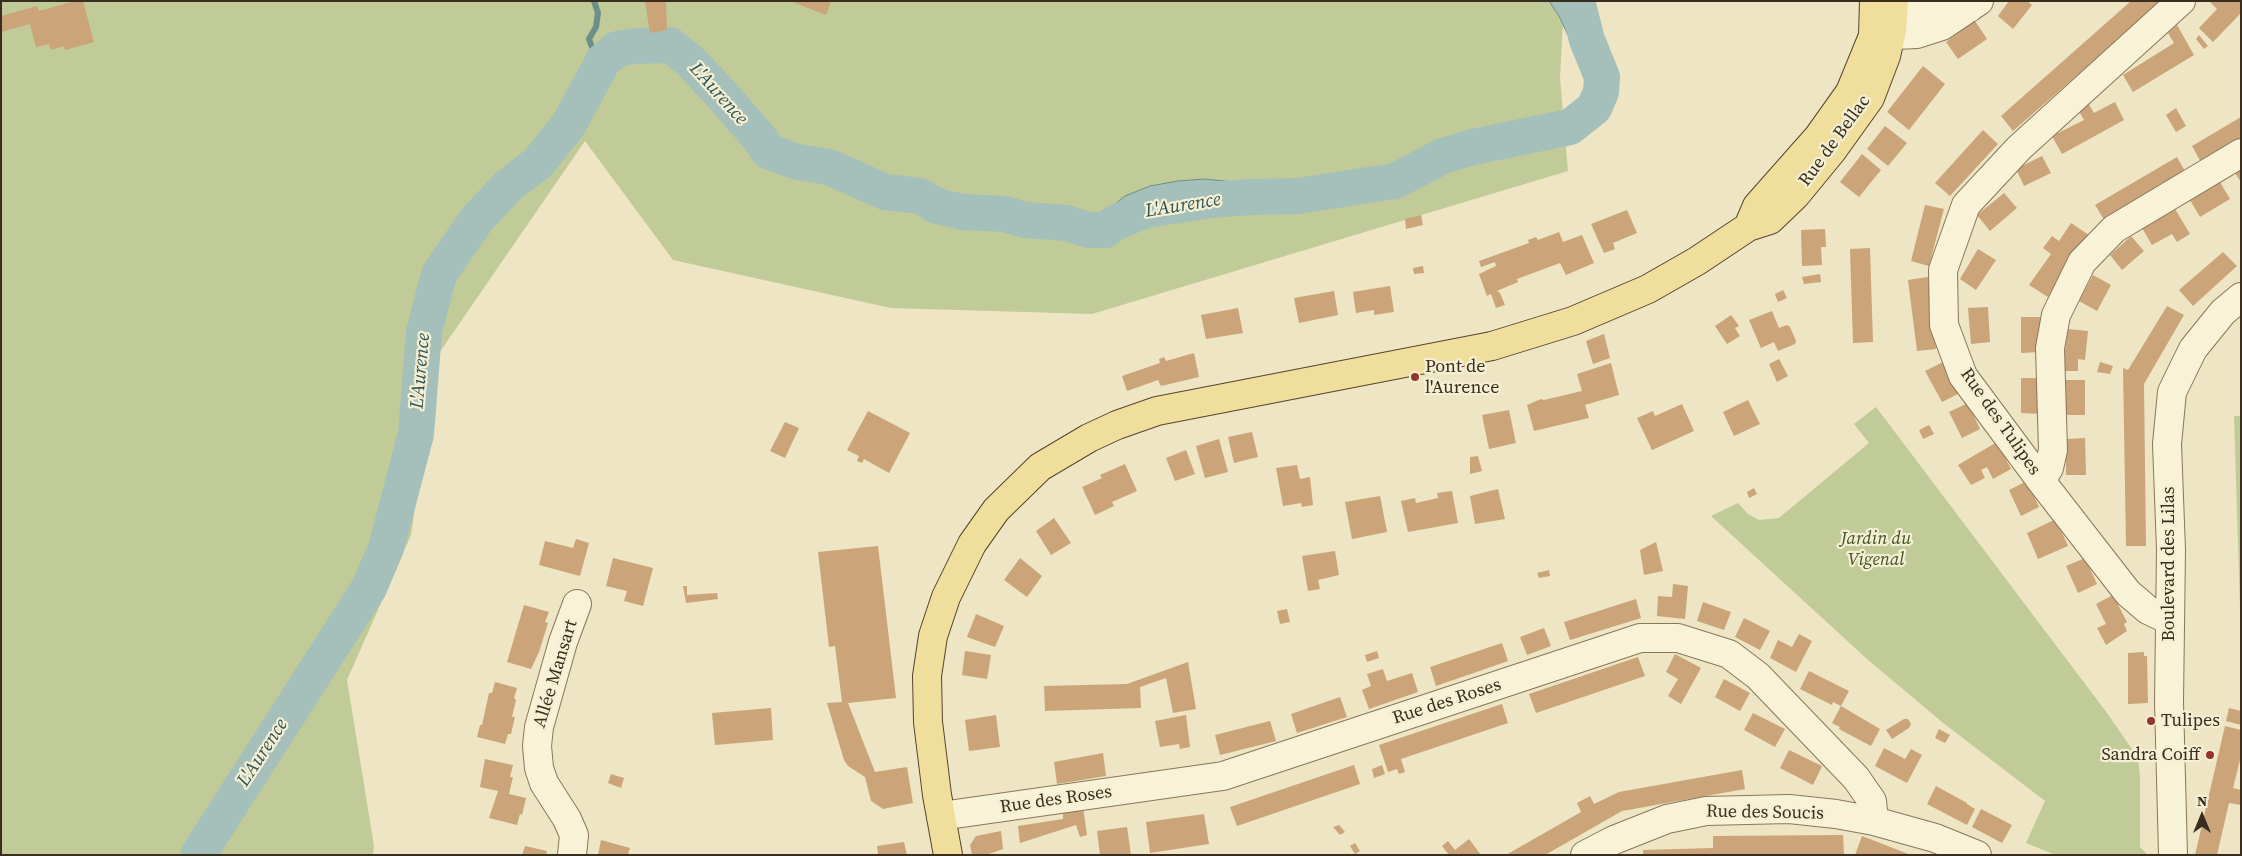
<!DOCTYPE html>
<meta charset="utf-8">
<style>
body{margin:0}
#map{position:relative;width:2242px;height:856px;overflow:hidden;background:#ede5c3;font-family:"Source Serif 4",serif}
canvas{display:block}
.frame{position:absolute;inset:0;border:2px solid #382d1e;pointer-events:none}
.north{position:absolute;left:2177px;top:791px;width:50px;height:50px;-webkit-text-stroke:4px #f5efd3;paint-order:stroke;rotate:0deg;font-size:14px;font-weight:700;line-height:20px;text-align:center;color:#382d1e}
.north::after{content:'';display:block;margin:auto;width:18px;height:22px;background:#382d1e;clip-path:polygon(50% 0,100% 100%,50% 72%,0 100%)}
</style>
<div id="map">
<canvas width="2242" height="856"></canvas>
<div class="frame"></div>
<div class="north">N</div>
</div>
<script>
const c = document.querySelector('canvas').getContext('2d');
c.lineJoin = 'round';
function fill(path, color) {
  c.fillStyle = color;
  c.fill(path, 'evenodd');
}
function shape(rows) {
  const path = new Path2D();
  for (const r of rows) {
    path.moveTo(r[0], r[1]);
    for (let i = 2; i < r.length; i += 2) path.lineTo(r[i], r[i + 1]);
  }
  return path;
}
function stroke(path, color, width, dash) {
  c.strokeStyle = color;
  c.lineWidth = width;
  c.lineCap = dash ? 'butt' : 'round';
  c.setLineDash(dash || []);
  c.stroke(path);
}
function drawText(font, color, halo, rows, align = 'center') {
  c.font = font + ' "Source Serif 4",serif';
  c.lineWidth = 4.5;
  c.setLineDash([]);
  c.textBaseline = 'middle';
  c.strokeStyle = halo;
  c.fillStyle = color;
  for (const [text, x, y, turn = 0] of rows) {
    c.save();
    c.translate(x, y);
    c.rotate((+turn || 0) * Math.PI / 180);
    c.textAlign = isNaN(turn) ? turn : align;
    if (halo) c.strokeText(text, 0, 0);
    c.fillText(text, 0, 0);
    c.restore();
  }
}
const green = shape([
 [1,1,1564,1,1560,78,1568,171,1092,314,891,308,673,260,585,141,437,356,411,535,347,680,374,846,373,855,1,855],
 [1876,407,2107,713,2138,758,2140,776,2140,847,2148,855,2056,855,2026,843,2045,801,1942,722,1867,659,1711,516,1738,503,1748,514,1759,520,1779,518,1869,443,1854,424],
 [2234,416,2241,416,2241,608,2240,608]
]);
const water = shape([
 [1549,1,1577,1,1587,40,1602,77,1601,92,1594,108,1570,127,1473,147,1443,156,1395,181,1298,196,1251,197,1211,200,1146,210,1116,222,1106,230,1088,230,1067,223,1025,220,1005,214,963,212,937,206,920,196,885,192,829,167,797,162,768,151,761,140,723,96,690,61,670,45,635,46,617,49,603,61,569,124,538,163,509,185,477,219,439,274,426,283,437,261,473,208,493,187,498,177,533,155,543,138,550,133,553,122,565,105,569,106,595,46,604,38,624,34,678,34,704,60,737,102,768,135,783,146,810,153,834,157,880,182,913,185,935,196,1011,206,1041,214,1069,215,1094,221,1125,196,1150,186,1178,181,1204,179,1253,184,1271,181,1300,184,1301,182,1376,171,1400,165,1436,140,1482,135,1568,119,1583,106,1591,88,1591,76,1579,59,1559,16,1549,1]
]);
const stream = shape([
 [592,47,589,39,596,27,598,13,594,1]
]);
const river = shape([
 [198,855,369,588,386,548,416,434,424,332,439,274,477,219,509,185,538,163,569,124,603,61,617,49,635,46,670,45,690,61,723,96,761,140,768,151,797,162,829,167,885,192,920,196,937,206,963,212,1005,214,1025,220,1067,223,1088,230,1106,230,1116,222,1146,210,1211,200,1251,197,1298,196,1395,181,1443,156,1473,147,1570,127,1594,108,1601,92,1602,77,1587,40,1577,1]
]);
const building = shape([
 [75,1,83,1,94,42,65,50,64,46,51,50,49,44,36,47,30,24,1,32,1,16,37,6,39,11],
 [645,1,666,1,667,30,650,33],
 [790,1,831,1,826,15],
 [2009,1,2027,1,2032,5,2013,29,1998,16],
 [2131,1,2162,1,2013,131,2001,116],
 [2209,1,2241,1,2241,13,2213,42,2199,28,2217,9],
 [1975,21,1987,39,1958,59,1946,42],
 [2177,25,2194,55,2133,92,2123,75,2174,43,2168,33],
 [2199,35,2208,46,2204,49,2196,39],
 [1923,66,1945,84,1909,130,1887,112],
 [2115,102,2124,120,2062,154,2052,136,2084,120,2079,111,2088,103,2094,113],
 [2176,108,2186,126,2176,132,2166,115],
 [2241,117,2241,140,2202,164,2192,146],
 [1885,126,1907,143,1888,166,1867,149],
 [1983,130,1998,144,1950,196,1935,183],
 [1862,154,1881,170,1859,197,1840,182],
 [2042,156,2051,173,2024,186,2016,169],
 [2177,157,2186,173,2105,221,2095,205],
 [2241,170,2241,182,2235,173],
 [2220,182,2230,199,2200,217,2190,200],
 [2004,193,2017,208,1990,231,1977,215],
 [1925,205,1944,209,1929,266,1911,261],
 [2175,209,2190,234,2177,242,2172,234,2152,245,2142,228],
 [1627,210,1637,233,1613,243,1615,249,1604,253,1591,224],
 [1421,215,1423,225,1406,229,1405,219],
 [2071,223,2089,235,2048,297,2029,285,2051,254,2043,248,2052,236,2059,241],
 [1825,229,1826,247,1821,247,1822,265,1802,266,1801,230],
 [1559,232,1563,242,1582,235,1594,263,1566,275,1560,263,1517,279,1518,282,1497,291,1500,293,1505,305,1496,308,1491,294,1487,296,1479,274,1496,266,1495,262,1481,267,1479,261,1529,243,1528,240,1536,237,1538,240],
 [2131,236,2144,251,2122,270,2110,255],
 [1870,248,1873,342,1853,343,1850,249],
 [1978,249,1996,260,1976,290,1960,279],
 [2223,252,2237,266,2193,306,2179,290],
 [1423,266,1424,273,1414,274,1413,268],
 [1820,274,1821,282,1804,284,1802,277],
 [2093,275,2111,285,2097,311,2079,301],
 [1928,277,1936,349,1917,351,1908,280],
 [1390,286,1394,312,1374,315,1374,310,1356,313,1353,292],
 [1783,290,1787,298,1778,302,1775,294],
 [1334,291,1338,315,1299,323,1294,298],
 [2167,306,2184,315,2144,384,2146,546,2126,546,2123,368,2128,370],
 [1988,307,1990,342,1971,344,1968,308],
 [1238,308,1243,333,1206,339,1201,315],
 [1772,311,1779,328,1787,325,1790,327,1796,341,1795,344,1778,351,1774,342,1761,348,1749,320],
 [1731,315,1739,326,1735,328,1740,336,1727,344,1715,326],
 [2021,317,2040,317,2040,352,2021,353],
 [2068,329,2088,331,2085,360,2078,359,2078,371,2061,371,2061,357,2064,358],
 [1604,334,1610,358,1593,364,1586,341],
 [1194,353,1199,377,1161,386,1158,380,1127,391,1122,376,1160,363,1159,359,1164,357,1166,361],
 [1779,359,1788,376,1777,382,1769,364],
 [1943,362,1960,393,1942,402,1925,371],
 [2100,362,2113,366,2110,374,2097,372],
 [1611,363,1619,395,1585,405,1589,418,1534,431,1527,405,1541,399,1544,400,1582,391,1577,374],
 [2021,378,2040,378,2041,414,2021,413],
 [2065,380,2085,380,2085,415,2066,415],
 [1748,400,1760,424,1734,436,1723,412],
 [1968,403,1980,429,1962,438,1949,412],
 [1682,404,1694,431,1652,450,1637,418,1653,411,1655,416],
 [1509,410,1516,443,1489,449,1482,415],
 [868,411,910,433,889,473,864,459,862,463,857,461,859,456,847,450],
 [785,422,799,428,785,458,770,451],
 [1929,425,1934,434,1923,439,1919,430],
 [1252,432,1258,457,1234,463,1228,437],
 [2085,438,2086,475,2066,475,2066,439],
 [1219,439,1228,472,1205,478,1196,446],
 [1997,442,2011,469,1993,479,1987,467,1981,470,1985,478,1971,485,1958,465],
 [1186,450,1195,474,1175,481,1166,458],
 [1478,456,1482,471,1470,474,1470,457],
 [1125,464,1137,491,1112,502,1114,506,1095,515,1082,487,1102,478,1100,475],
 [1297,465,1300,479,1310,477,1313,505,1302,507,1301,503,1283,506,1276,468],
 [2027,481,2039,507,2021,516,2009,490],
 [1754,488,1757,494,1749,498,1747,492],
 [1498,489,1505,519,1475,524,1470,496],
 [1452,491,1458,523,1408,532,1401,501,1415,498,1416,503,1438,498,1437,493],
 [1380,496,1387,532,1352,539,1345,502],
 [1054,518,1071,543,1051,555,1036,531],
 [2056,519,2068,546,2038,559,2027,533],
 [576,539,589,543,580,576,539,565,545,541,573,548],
 [1656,542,1663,571,1644,575,1640,550],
 [878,546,896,698,848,703,875,772,907,767,913,803,883,809,871,801,865,777,848,766,844,760,827,703,842,702,835,646,829,647,818,552],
 [1335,551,1339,575,1318,580,1320,589,1308,591,1302,556],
 [613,558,653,568,643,606,624,601,627,591,606,586],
 [1020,558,1042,576,1027,597,1004,580],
 [2085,558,2097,584,2078,593,2066,566],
 [1549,570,1550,576,1539,578,1537,573],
 [1673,584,1688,586,1685,619,1657,616,1658,596,1672,597],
 [683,586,687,586,687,595,717,593,718,599,686,603],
 [2113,595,2127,622,2124,624,2127,631,2106,645,2097,628,2106,624,2096,604],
 [1636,599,1641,618,1570,640,1564,622],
 [1703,602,1731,612,1724,630,1697,621],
 [524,605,549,612,545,622,548,623,539,652,531,669,507,662],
 [1287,609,1290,622,1280,624,1277,611],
 [976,614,1004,626,995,647,967,637],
 [1744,618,1770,631,1760,650,1735,637],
 [1544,628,1551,646,1527,655,1520,637],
 [1799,634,1812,641,1796,672,1770,658,1778,640,1792,647],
 [1502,643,1508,661,1436,686,1430,667],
 [965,651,991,655,987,679,962,675],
 [1377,651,1379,658,1367,662,1365,655],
 [2144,652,2144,656,2147,656,2148,703,2128,704,2128,653],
 [1675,654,1701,668,1681,704,1668,696,1678,679,1666,672],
 [1638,657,1645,676,1536,713,1529,694],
 [1188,662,1196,709,1173,713,1166,678,1140,687,1141,708,1045,711,1044,686,1127,684],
 [1383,669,1387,681,1412,673,1418,692,1369,709,1362,690,1371,686,1367,674],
 [1809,671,1849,691,1841,706,1833,702,1832,705,1800,689],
 [1724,679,1750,693,1740,711,1715,697],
 [495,682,517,688,514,698,516,700,512,717,515,717,511,734,508,734,505,744,477,737,480,725,482,725,489,693,492,693],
 [1340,697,1347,717,1297,733,1291,714],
 [1502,704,1508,723,1401,759,1405,772,1399,774,1397,769,1388,772,1379,745],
 [1841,706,1880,729,1871,746,1839,729,1840,727,1832,723],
 [771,708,773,740,715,745,712,713],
 [2229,708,2241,711,2241,725,2226,721],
 [1753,713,1785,729,1775,747,1744,730],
 [996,715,1000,747,969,751,965,720],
 [1186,715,1190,747,1180,749,1179,744,1160,747,1155,721],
 [1904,719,1908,719,1911,724,1909,728,1892,739,1886,730],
 [1270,721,1276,741,1220,755,1215,735],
 [2225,726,2241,730,2241,756,2233,788,2241,790,2241,805,2229,803,2217,855,2195,855],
 [1939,729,1950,735,1945,743,1935,738],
 [1884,748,1905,759,1911,749,1922,755,1907,783,1875,766],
 [1789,750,1822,766,1813,785,1780,768],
 [1103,753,1106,776,1057,784,1054,762],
 [485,759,513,765,510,777,513,777,509,794,526,798,522,815,520,814,517,825,489,818,498,791,480,787],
 [1354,765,1360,784,1237,826,1230,807],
 [1382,765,1385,774,1374,778,1372,769],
 [1742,770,1745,789,1622,811,1545,855,1506,855,1581,812,1577,803,1590,796,1594,804,1619,792],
 [611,774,624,778,621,788,608,783],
 [1936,786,1967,803,1967,804,1975,809,1967,825,1927,804],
 [1083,807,1087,835,1080,837,1076,825,1020,843,1018,826,1063,819,1063,810],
 [1981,809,2012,825,2002,843,1972,827],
 [1204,814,1209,844,1150,853,1146,822],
 [1339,825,1345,832,1340,835,1333,827],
 [1127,827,1131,855,1100,855,1097,831],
 [1001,831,1003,849,986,855,972,855,970,845,976,836],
 [1843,835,1844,855,1643,855,1643,850,1713,848,1713,836],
 [1862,836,1911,855,1855,855],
 [1469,839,1481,855,1449,855,1442,846,1448,841,1455,850],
 [601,840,630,848,628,855,598,855],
 [904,842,907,855,878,855,877,846],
 [1355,843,1360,851,1355,854,1350,846],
 [525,846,547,851,546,855,522,855]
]);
const minor = shape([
 [1874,4,1940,10,1969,8],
 [1873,36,1917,34,1942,26,1979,1],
 [2041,481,2049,468,2053,450,2050,348,2056,315,2082,262,2114,229,2241,153],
 [2169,620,2148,610,2128,593,2041,481,1963,376,1944,325,1943,270,1966,205,2019,148,2181,1],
 [941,816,1223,776,1640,638,1678,638,1729,654,1758,676,1856,778,1872,801,1874,821],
 [572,855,574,835,567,819,544,783,539,768,537,746,539,727,563,642,577,604],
 [1585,855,1614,840,1667,819,1706,811,1789,809,1836,814,1874,821,1935,838,1977,855],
 [2173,855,2169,702,2171,550,2167,444,2172,392,2193,349,2223,312,2241,297]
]);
const major = shape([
 [1748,227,1770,220,1795,196,1832,151,1870,98,1886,56,1892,30,1894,1],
 [948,855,937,795,928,722,927,676,933,636,946,597,972,544,996,510,1040,467,1089,438,1117,425,1157,411,1492,346,1573,321,1648,289,1697,261,1748,227,1757,206,1818,137,1850,92,1873,36,1874,1]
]);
const markers = [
 [1415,377,5,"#96352b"],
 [2151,721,5,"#96352b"],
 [2210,755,5,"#96352b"]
];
const streetNames = [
 ["Rue de Bellac",1835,141,-54],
 ["Rue des Tulipes",2000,422,55],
 ["Boulevard des Lilas",2169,564,-90],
 ["Allée Mansart",556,674,-73],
 ["Rue des Roses",1447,702,-18],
 ["Rue des Roses",1056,800,-8],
 ["Rue des Soucis",1765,813,1]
];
const poiNames = [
 ["Pont de",1425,367],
 ["l'Aurence",1425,388],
 ["Tulipes",2161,721],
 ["Sandra Coiff",2200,755,"right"]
];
const parkNames = [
 ["Jardin du",1876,539],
 ["Vigenal",1876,560]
];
const waterNames = [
 ["L'Aurence",718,94,48],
 ["L'Aurence",1183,206,-9],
 ["L'Aurence",421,371,-85],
 ["L'Aurence",263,753,-57]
];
fill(green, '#c0cb97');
fill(water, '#a5c0bb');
stroke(water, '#6c8f89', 1);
stroke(stream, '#6c8f89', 6);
stroke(river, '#a5c0bb', 36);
fill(building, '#cba47a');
stroke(minor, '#88775a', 30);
stroke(major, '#55442e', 30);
stroke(minor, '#f8f2d6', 28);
stroke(major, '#f0de9c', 28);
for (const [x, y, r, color] of markers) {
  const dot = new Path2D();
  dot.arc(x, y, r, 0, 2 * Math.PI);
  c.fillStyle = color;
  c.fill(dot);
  stroke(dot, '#f5efd3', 2);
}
drawText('18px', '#382d1e', '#f5efd3', streetNames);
drawText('18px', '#382d1e', '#f5efd3', poiNames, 'left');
drawText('italic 18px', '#435425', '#f5efd3', parkNames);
drawText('italic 19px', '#2e5657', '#f5efd3', waterNames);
</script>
